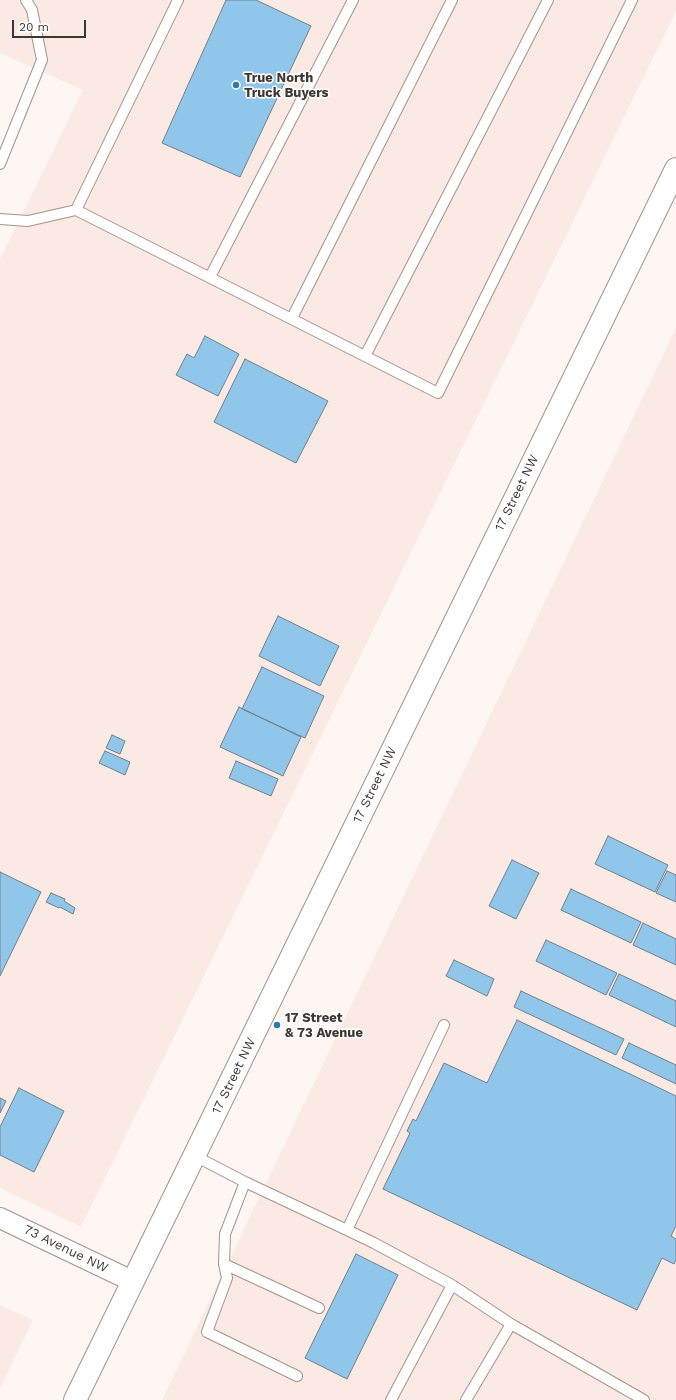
<!DOCTYPE html>
<style>
body{margin:0}
#map{position:relative;width:676px;height:1400px;overflow:hidden;background:#fef6f3;font-family:"Work Sans",sans-serif}
canvas{display:block}
.scale{position:absolute;left:12px;top:20px;width:74px;height:18px;box-sizing:border-box;border:2px solid #3d3633;border-top:0;padding-left:5px;font-size:12px;line-height:14px;white-space:nowrap;color:#3d3633;-webkit-text-stroke:3px #fff;paint-order:stroke}
</style>
<div id="map">
<canvas width="676" height="1400"></canvas>
<div class="scale">20 m</div>
</div>
<script>
const c = document.querySelector('canvas').getContext('2d');
c.lineJoin = 'round';
function fill(path, color) {
  c.fillStyle = color;
  c.fill(path, 'evenodd');
}
function shape(rows) {
  const path = new Path2D();
  for (const r of rows) {
    path.moveTo(r[0], r[1]);
    for (let i = 2; i < r.length; i += 2) path.lineTo(r[i], r[i + 1]);
  }
  return path;
}
function stroke(path, color, width, dash) {
  c.strokeStyle = color;
  c.lineWidth = width;
  c.lineCap = dash ? 'butt' : 'round';
  c.setLineDash(dash || []);
  c.stroke(path);
}
function drawText(font, color, halo, rows, align = 'center') {
  c.font = font + ' "Work Sans",sans-serif';
  c.lineWidth = 3;
  c.setLineDash([]);
  c.textBaseline = 'middle';
  c.strokeStyle = halo;
  c.fillStyle = color;
  for (const [text, x, y, turn = 0] of rows) {
    c.save();
    c.translate(x, y);
    c.rotate((+turn || 0) * Math.PI / 180);
    c.textAlign = isNaN(turn) ? turn : align;
    if (halo) c.strokeText(text, 0, 0);
    c.fillText(text, 0, 0);
    c.restore();
  }
}
const built = shape([
 [0,0,676,0,676,11,81,1227,0,1188,0,259,83,90,0,53],
 [676,328,676,1400,162,1400],
 [0,1305,33,1320,0,1388]
]);
const building = shape([
 [226,0,256,0,311,26,240,177,162,143,226,0],
 [205,336,239,354,218,396,176,375,187,354,194,358,205,336],
 [245,359,328,401,296,463,214,422,245,359],
 [278,616,339,646,320,686,259,656,278,616],
 [262,667,324,696,305,738,242,709,262,667],
 [239,707,301,737,283,776,220,747,239,707],
 [112,735,125,741,120,754,106,748,112,735],
 [105,751,130,762,125,775,99,763,105,751],
 [236,761,278,779,271,796,229,778,236,761],
 [608,836,668,865,655,892,595,864,608,836],
 [512,860,539,873,516,919,489,906,512,860],
 [667,871,676,875,676,902,656,893,667,871],
 [0,872,41,892,0,976,0,872],
 [571,889,641,922,631,943,561,910,571,889],
 [51,893,65,899,64,901,75,908,73,914,60,907,59,908,46,902,51,893],
 [643,923,676,939,676,965,633,945,643,923],
 [546,940,617,973,606,995,536,961,546,940],
 [454,960,494,979,487,996,446,976,454,960],
 [619,974,676,1001,676,1027,609,995,619,974],
 [521,991,624,1039,616,1055,514,1007,521,991],
 [517,1020,676,1096,676,1226,671,1236,676,1239,676,1260,674,1264,662,1258,637,1310,383,1189,410,1133,407,1131,413,1119,416,1121,444,1063,487,1083,517,1020],
 [629,1043,676,1065,676,1084,622,1058,629,1043],
 [19,1088,64,1111,34,1172,0,1155,0,1127,19,1088],
 [0,1098,6,1101,0,1113,0,1098],
 [356,1254,398,1275,347,1379,305,1358,356,1254]
]);
const service = shape([
 [0,164,42,60,32,10,26,0],
 [76,210,178,0],
 [0,219,28,221,76,210,438,393,632,0],
 [210,277,353,0],
 [292,318,452,0],
 [365,356,548,0],
 [195,1156,245,1182,347,1230,444,1025],
 [245,1182,225,1234,224,1264,227,1278,207,1332,297,1376],
 [347,1230,374,1243,452,1285,511,1324,644,1400],
 [224,1264,319,1308],
 [391,1400,452,1285],
 [466,1400,511,1324]
]);
const minor = shape([
 [0,1218,132,1281]
]);
const secondary = shape([
 [75,1400,676,169]
]);
const markers = [
 [236,85,4,"#297bac"],
 [277,1025,4,"#297bac"]
];
const poiNames = [
 ["True North",244,78],
 ["Truck Buyers",244,93],
 ["17 Street",285,1018],
 ["& 73 Avenue",285,1033]
];
const streetNames = [
 ["17 Street NW",517,493,-64],
 ["17 Street NW",375,785,-64],
 ["17 Street NW",234,1076,-64],
 ["73 Avenue NW",66,1249,26]
];
fill(built, '#fbeae4');
fill(building, '#91c6eb');
stroke(building, '#71808b', 1);
stroke(service, '#a5938c', 12);
stroke(minor, '#a5938c', 22);
stroke(secondary, '#a5938c', 24);
stroke(service, '#fff', 10);
stroke(minor, '#fff', 20);
stroke(secondary, '#fff', 22);
for (const [x, y, r, color] of markers) {
  const dot = new Path2D();
  dot.arc(x, y, r, 0, 2 * Math.PI);
  c.fillStyle = color;
  c.fill(dot);
  stroke(dot, '#fff', 1.5);
}
drawText('bold 13px', '#3d3633', '#fff', poiNames, 'left');
drawText('13px', '#3d3633', '#fff', streetNames);
</script>
